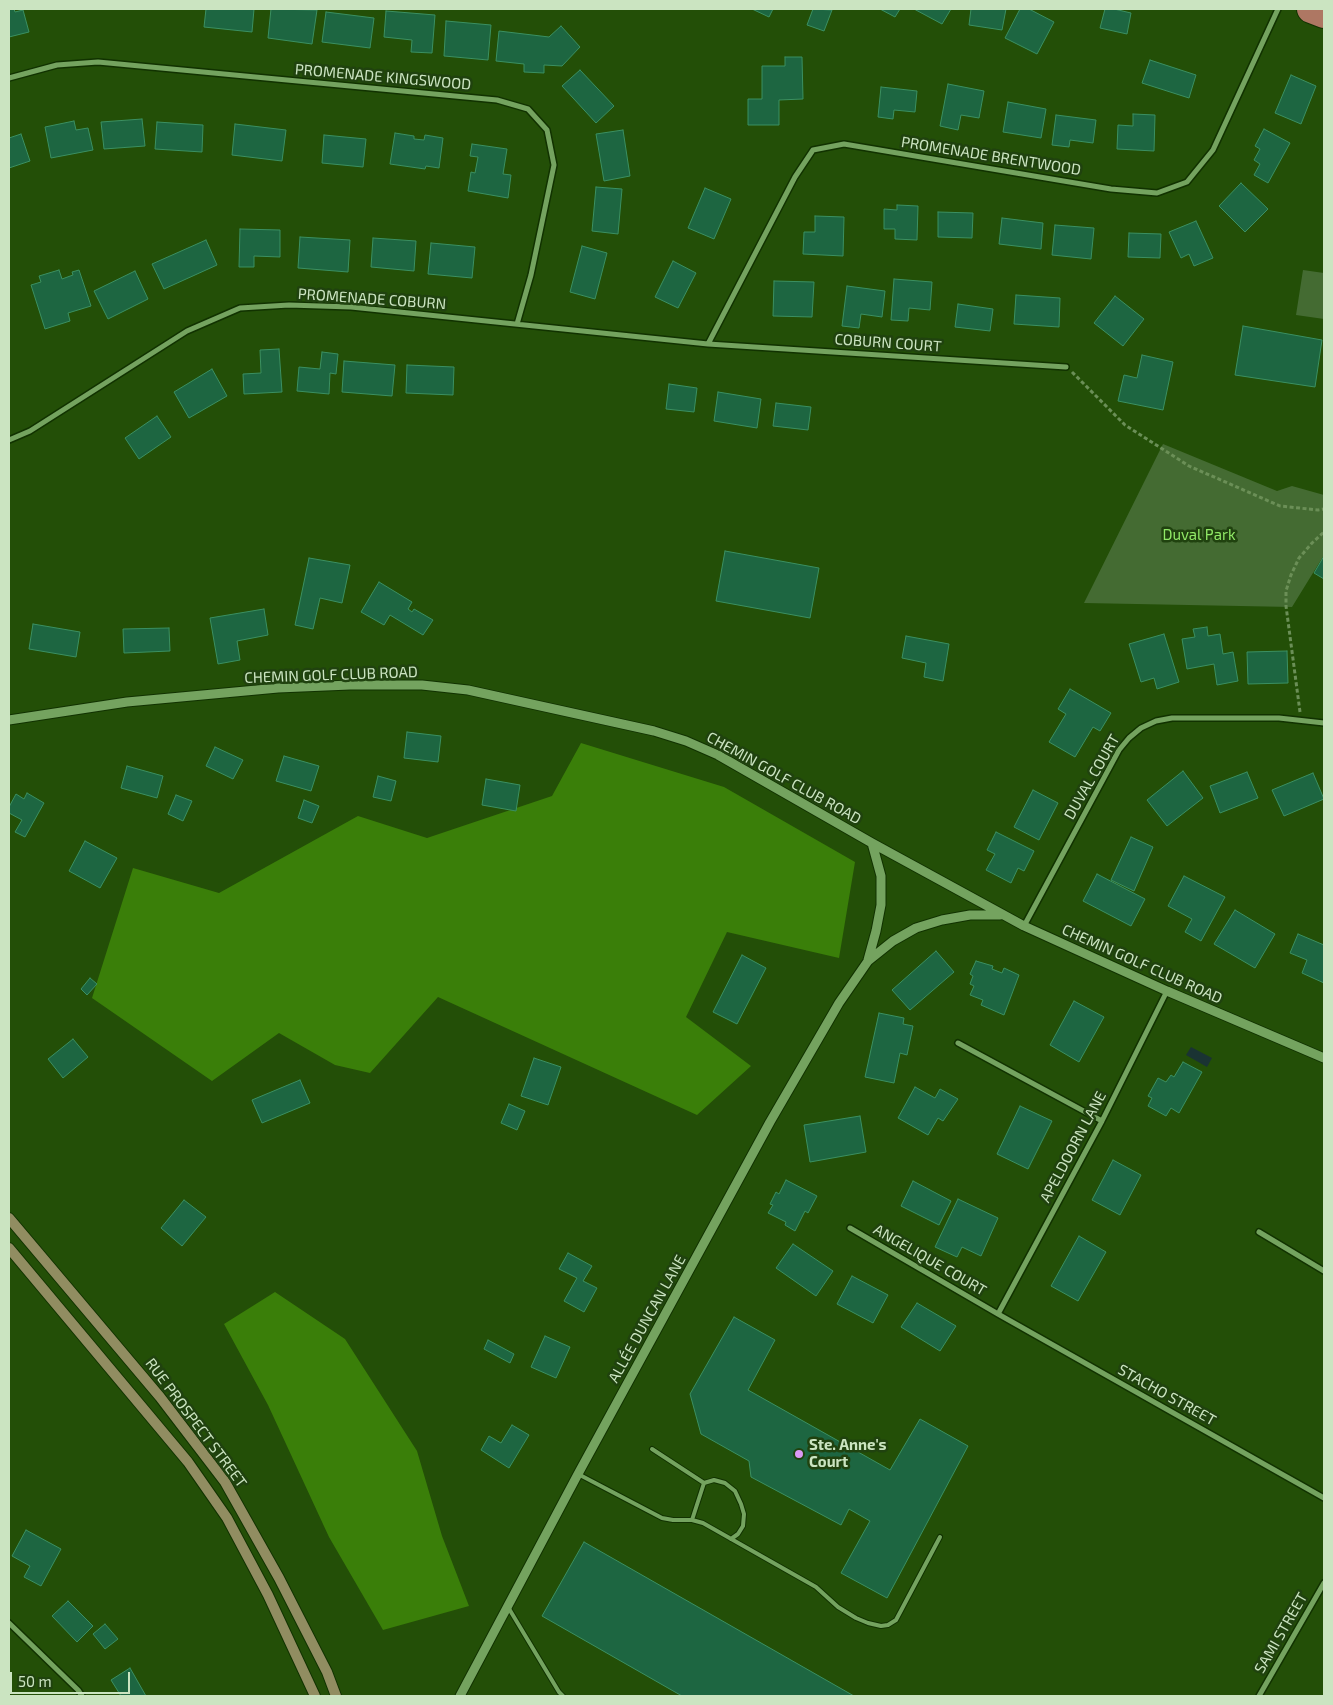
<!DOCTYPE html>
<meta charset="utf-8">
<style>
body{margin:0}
#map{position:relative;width:1333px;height:1705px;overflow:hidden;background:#234f07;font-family:"Exo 2",sans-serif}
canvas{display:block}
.frame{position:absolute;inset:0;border:10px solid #cbe4c1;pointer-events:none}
.scale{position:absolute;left:10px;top:1672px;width:120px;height:22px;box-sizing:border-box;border:2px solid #cbe4c1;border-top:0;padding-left:6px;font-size:15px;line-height:18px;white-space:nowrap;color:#cbe4c1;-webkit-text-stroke:4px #20420f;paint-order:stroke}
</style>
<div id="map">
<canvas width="1333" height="1705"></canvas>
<div class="frame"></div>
<div class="scale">50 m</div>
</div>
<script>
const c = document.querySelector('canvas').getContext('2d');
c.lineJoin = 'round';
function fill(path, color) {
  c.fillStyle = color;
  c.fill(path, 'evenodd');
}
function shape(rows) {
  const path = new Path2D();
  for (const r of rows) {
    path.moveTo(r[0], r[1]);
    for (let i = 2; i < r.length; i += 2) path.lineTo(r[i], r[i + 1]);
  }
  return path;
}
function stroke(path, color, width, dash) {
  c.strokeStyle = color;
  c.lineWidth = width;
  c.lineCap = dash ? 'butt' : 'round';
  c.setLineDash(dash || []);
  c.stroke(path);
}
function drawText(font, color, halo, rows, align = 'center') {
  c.font = font + ' "Exo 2",sans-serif';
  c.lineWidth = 5;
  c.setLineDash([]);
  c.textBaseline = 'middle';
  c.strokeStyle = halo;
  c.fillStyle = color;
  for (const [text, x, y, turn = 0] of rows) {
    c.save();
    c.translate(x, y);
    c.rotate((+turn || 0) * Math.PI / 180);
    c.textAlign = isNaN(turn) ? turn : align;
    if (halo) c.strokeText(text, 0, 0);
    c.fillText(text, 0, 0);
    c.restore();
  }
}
const green = shape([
 [1303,270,1324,273,1324,319,1296,315],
 [1163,444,1277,491,1292,486,1324,495,1324,555,1292,607,1084,603]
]);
const forest = shape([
 [581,743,724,787,855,862,839,958,727,932,686,1017,751,1066,697,1115,438,997,370,1073,335,1065,279,1033,212,1081,92,998,133,868,219,893,358,816,427,838,552,796],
 [275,1292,345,1339,417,1451,442,1536,469,1606,383,1630,329,1537,268,1405,224,1324]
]);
const water = shape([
 [1191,1047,1212,1058,1207,1067,1186,1055]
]);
const building = shape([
 [9,9,14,9,15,12,23,10,29,32,9,37,9,9],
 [206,9,254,9,252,32,204,27,206,9],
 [271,9,317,10,312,44,268,38,271,9],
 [752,9,773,9,769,17,752,9],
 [813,9,832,10,824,31,807,25,813,9],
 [880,9,900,9,895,17,880,9],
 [914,9,951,9,942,24,914,9],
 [971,9,1006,9,1002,30,969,25,971,9],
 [1020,9,1029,9,1054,22,1037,54,1005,38,1020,9],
 [1105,9,1114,9,1131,13,1127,34,1100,28,1105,9],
 [386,11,435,15,432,53,411,52,412,40,384,37,386,11],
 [326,12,374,18,370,48,322,42,326,12],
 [446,21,491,25,488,60,444,56,446,21],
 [561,26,580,47,562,66,544,65,544,73,524,72,524,64,496,61,499,31,549,37,561,26],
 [785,57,802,57,803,99,779,100,779,125,748,125,748,99,762,99,762,66,785,66,785,57],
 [1150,60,1196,75,1189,98,1142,83,1150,60],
 [580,70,614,106,596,123,562,86,580,70],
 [1291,75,1316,86,1301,124,1275,113,1291,75],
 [948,84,984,91,979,118,961,115,958,130,940,126,948,84],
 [881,87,917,91,915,112,894,110,893,119,878,117,881,87],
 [1008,102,1046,109,1041,138,1003,132,1008,102],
 [1133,114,1155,115,1154,151,1117,149,1118,125,1133,126,1133,114],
 [1056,115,1096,120,1093,143,1070,140,1069,147,1052,145,1056,115],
 [142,119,145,146,104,149,101,122,142,119],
 [74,121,76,130,88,128,93,150,51,158,45,127,74,121],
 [157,122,203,125,202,152,155,149,157,122],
 [235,124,286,130,282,161,232,155,235,124],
 [1264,129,1290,143,1268,183,1254,175,1260,164,1254,160,1260,149,1255,146,1264,129],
 [623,130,630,176,604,181,596,134,623,130],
 [395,133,414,136,414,139,424,140,425,135,443,138,439,168,426,166,425,169,390,164,395,133],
 [21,134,30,161,9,168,9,138,21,134],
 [324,135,366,139,363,167,322,163,324,135],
 [472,144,507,149,503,174,511,175,508,198,468,191,471,172,475,173,478,157,470,156,472,144],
 [1241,183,1268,209,1245,232,1219,206,1241,183],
 [596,187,622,189,618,234,592,231,596,187],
 [705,188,731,199,714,239,688,228,705,188],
 [897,205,918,206,917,240,895,239,895,229,884,229,884,209,897,210,897,205],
 [938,212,973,213,972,238,938,237,938,212],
 [815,216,844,217,843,256,803,254,804,232,815,232,815,216],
 [1002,218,1043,223,1041,249,999,244,1002,218],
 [1196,221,1213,258,1194,266,1189,254,1181,258,1169,232,1196,221],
 [1055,225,1094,228,1091,259,1052,255,1055,225],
 [240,229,280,230,280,257,254,256,254,267,239,267,240,229],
 [1129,233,1161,234,1160,258,1128,257,1129,233],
 [300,237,350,240,348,272,298,268,300,237],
 [373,238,416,241,414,271,371,267,373,238],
 [206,240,217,265,164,289,152,264,206,240],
 [431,243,475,247,472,278,428,274,431,243],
 [582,246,607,253,595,299,570,292,582,246],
 [673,261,696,273,678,308,655,297,673,261],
 [59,270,62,279,73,275,72,272,79,270,91,306,68,313,70,321,45,329,31,285,41,282,39,276,59,270],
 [135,271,148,299,108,319,94,291,135,271],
 [894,279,932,282,930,310,909,308,908,321,891,320,894,279],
 [774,281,814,282,812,317,773,316,774,281],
 [847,286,885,291,882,317,861,314,859,328,842,326,847,286],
 [1016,295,1060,298,1059,327,1014,324,1016,295],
 [1115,296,1144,319,1123,346,1094,323,1115,296],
 [958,304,993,309,990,331,955,327,958,304],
 [1243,326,1322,340,1315,387,1235,375,1243,326],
 [279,349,282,392,244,394,243,374,261,373,260,350,279,349],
 [322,352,338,354,336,374,330,373,329,394,297,391,299,367,320,369,322,352],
 [1142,355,1173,362,1163,410,1118,401,1124,375,1137,378,1142,355],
 [344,361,395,365,392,396,342,392,344,361],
 [407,365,454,367,453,395,406,393,407,365],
 [212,369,227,396,189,418,174,392,212,369],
 [669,384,697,388,694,412,666,409,669,384],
 [718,392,761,399,757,428,714,421,718,392],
 [776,403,811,407,808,430,773,426,776,403],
 [157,416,171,437,139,459,125,438,157,416],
 [725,551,819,568,810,618,716,601,725,551],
 [1324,556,1324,579,1314,573,1324,556],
 [309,558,350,565,342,603,320,598,313,629,295,625,309,558],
 [379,582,412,602,408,609,412,612,414,609,433,620,423,635,390,615,384,625,361,612,379,582],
 [264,609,268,635,237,641,240,660,218,664,210,618,264,609],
 [33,624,80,632,76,657,29,649,33,624],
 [1207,627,1208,636,1220,634,1223,654,1233,652,1238,681,1217,685,1214,664,1187,669,1182,639,1195,637,1193,629,1207,627],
 [169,628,170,651,124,653,123,629,169,628],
 [1164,634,1179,682,1157,689,1154,678,1141,682,1129,644,1164,634],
 [906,636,949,644,943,681,924,677,926,663,902,658,906,636],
 [1287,651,1288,683,1248,684,1247,652,1287,651],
 [1070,689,1111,713,1100,731,1093,727,1075,757,1049,742,1066,714,1058,709,1070,689],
 [407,732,441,736,438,762,404,758,407,732],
 [215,747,243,760,233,779,206,766,215,747],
 [284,756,319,766,311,791,276,781,284,756],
 [127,766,163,776,157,798,121,788,127,766],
 [1183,771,1203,798,1167,826,1147,800,1183,771],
 [1247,772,1258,798,1220,813,1210,786,1247,772],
 [1313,773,1324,799,1284,816,1272,790,1313,773],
 [378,776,396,781,391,801,373,797,378,776],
 [486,779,520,785,516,811,482,805,486,779],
 [1033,790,1058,803,1039,840,1014,827,1033,790],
 [27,793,44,803,25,837,15,832,22,820,9,813,9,807,16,794,24,799,27,793],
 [176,795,192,801,183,821,168,814,176,795],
 [304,800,319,806,312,823,298,818,304,800],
 [996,832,1034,851,1024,871,1018,868,1011,883,986,870,995,854,987,850,996,832],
 [1131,837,1153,847,1134,891,1111,880,1131,837],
 [85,841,117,858,100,888,69,871,85,841],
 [1097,874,1145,899,1131,926,1083,901,1097,874],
 [1184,876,1225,897,1201,941,1185,932,1192,919,1168,906,1184,876],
 [1235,910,1275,934,1255,968,1214,944,1235,910],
 [1298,934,1324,945,1324,983,1302,973,1307,960,1290,953,1298,934],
 [936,951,954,972,910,1010,892,990,936,951],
 [742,955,766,968,737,1024,713,1012,742,955],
 [976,961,993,966,992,969,1002,973,1004,968,1019,975,1004,1015,981,1005,983,1000,970,995,974,986,970,984,973,976,970,974,976,961],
 [90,978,97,984,87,995,81,989,90,978],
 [1074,1001,1104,1017,1079,1062,1050,1045,1074,1001],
 [879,1013,904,1018,903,1024,913,1026,907,1055,900,1053,894,1083,865,1077,879,1013],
 [73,1039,88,1057,63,1078,48,1059,73,1039],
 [534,1058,561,1067,548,1105,521,1096,534,1058],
 [1183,1062,1202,1072,1179,1113,1171,1108,1166,1116,1148,1106,1152,1098,1148,1096,1158,1078,1166,1082,1171,1075,1174,1077,1183,1062],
 [300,1080,310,1103,262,1123,252,1100,300,1080],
 [915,1087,935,1098,940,1089,958,1099,943,1121,938,1118,928,1135,898,1118,915,1087],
 [509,1104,525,1111,517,1130,501,1123,509,1104],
 [1020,1106,1052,1121,1028,1169,997,1154,1020,1106],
 [860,1116,866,1152,810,1162,804,1125,860,1116],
 [1113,1160,1141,1175,1120,1215,1092,1200,1113,1160],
 [786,1180,817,1196,808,1213,805,1211,795,1231,785,1225,786,1222,768,1213,773,1205,770,1204,776,1192,779,1194,786,1180],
 [913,1181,951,1201,939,1225,901,1206,913,1181],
 [958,1199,998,1218,981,1256,962,1247,957,1257,935,1247,958,1199],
 [184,1200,206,1217,182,1246,161,1228,184,1200],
 [1079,1236,1106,1252,1078,1301,1051,1286,1079,1236],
 [793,1244,833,1271,816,1296,776,1268,793,1244],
 [568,1253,592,1266,583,1281,597,1288,584,1312,564,1301,577,1278,559,1269,568,1253],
 [852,1276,888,1295,873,1323,837,1304,852,1276],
 [917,1303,956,1326,940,1351,901,1327,917,1303],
 [734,1317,775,1340,748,1390,890,1470,920,1419,968,1446,887,1598,841,1573,870,1521,849,1509,841,1525,751,1477,749,1461,701,1434,690,1394,734,1317],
 [545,1336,570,1347,556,1378,531,1367,545,1336],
 [488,1340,514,1354,510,1363,484,1349,488,1340],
 [512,1425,529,1435,509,1468,481,1450,489,1436,501,1443,512,1425],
 [26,1530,61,1549,41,1586,24,1577,30,1566,12,1556,26,1530],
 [584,1542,854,1696,682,1696,542,1616,584,1542],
 [68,1601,93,1626,77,1642,52,1616,68,1601],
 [105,1624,118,1639,105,1649,93,1634,105,1624],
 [130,1668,146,1696,121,1696,111,1680,130,1668]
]);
const path = shape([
 [1072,372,1125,425,1189,466,1280,506,1318,510,1324,509],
 [1300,712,1286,606,1286,591,1291,575,1299,558,1312,543,1324,532]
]);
const service = shape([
 [652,1449,704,1483,692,1520],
 [578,1474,662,1518,673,1520,692,1520,703,1523,816,1587,838,1607,856,1618,868,1623,881,1626,888,1625,896,1620,940,1537],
 [704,1483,714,1480,725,1483,735,1491,741,1504,744,1514,743,1526,738,1534,731,1539],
 [508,1607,559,1692,563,1696]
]);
const minor = shape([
 [9,78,57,65,98,62,497,100,528,109,547,130,554,165,531,275,517,324],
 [708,344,795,177,813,150,844,144,1111,189,1157,193,1187,182,1213,150,1278,9],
 [9,440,30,431,187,331,240,308,289,305,351,307,708,344,1066,367],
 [1024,926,1119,750,1129,738,1141,728,1156,721,1172,718,1279,718,1324,723],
 [958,1043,1102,1121],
 [850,1228,998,1314,1324,1498],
 [1259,1232,1324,1271],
 [998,1314,1102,1121,1167,991],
 [9,1623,78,1690,82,1696],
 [1259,1696,1324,1583]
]);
const tertiary = shape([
 [9,720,127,702,278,688,350,685,422,685,468,690,654,731,686,741,718,755,872,843,1024,926,1167,991,1324,1058],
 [868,960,876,931,881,905,881,876,872,843],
 [460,1696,578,1474,770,1122,839,1003,868,961,893,941,916,928,942,920,970,915,1000,915]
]);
const secondary = shape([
 [9,1218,160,1397,225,1482,279,1578,327,1672,336,1696],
 [9,1248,188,1462,227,1518,268,1595,315,1696]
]);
const primary = shape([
 [1311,9,1324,14]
]);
const markers = [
 [799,1454,5,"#dc99f4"]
];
const streetNames = [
 ["PROMENADE KINGSWOOD",383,77,5],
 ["PROMENADE BRENTWOOD",991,156,9],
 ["PROMENADE COBURN",372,299,4],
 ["COBURN COURT",888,343,4],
 ["CHEMIN GOLF CLUB ROAD",331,675,-2],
 ["DUVAL COURT",1092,777,-60],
 ["CHEMIN GOLF CLUB ROAD",784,778,29],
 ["CHEMIN GOLF CLUB ROAD",1142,964,24],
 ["APELDOORN LANE",1073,1147,-62],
 ["ANGELIQUE COURT",930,1260,30],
 ["ALLÉE DUNCAN LANE",647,1319,-61],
 ["STACHO STREET",1167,1395,29],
 ["RUE PROSPECT STREET",196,1423,53],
 ["SAMI STREET",1281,1633,-60]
];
const parkNames = [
 ["Duval Park",1199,535]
];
const poiNames = [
 ["Ste. Anne's",809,1445],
 ["Court",809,1462]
];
fill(green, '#446b32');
fill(forest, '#3a7f09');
fill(water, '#1a3333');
fill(building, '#1d6641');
stroke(building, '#3b9062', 1);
stroke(service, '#113200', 6);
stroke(minor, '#113200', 8);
stroke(tertiary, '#113200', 11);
stroke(secondary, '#113200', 12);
stroke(primary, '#113200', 30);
stroke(path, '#6b8f57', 3, [4, 2.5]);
stroke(service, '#74a35f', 4);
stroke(minor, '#74a35f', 5);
stroke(tertiary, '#74a35f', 9);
stroke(secondary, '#918d61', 10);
stroke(primary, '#ae7763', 28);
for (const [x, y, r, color] of markers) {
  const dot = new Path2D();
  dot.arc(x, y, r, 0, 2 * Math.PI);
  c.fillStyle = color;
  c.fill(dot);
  stroke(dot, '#20420f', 2);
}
drawText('15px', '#cbe4c1', '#20420f', streetNames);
drawText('15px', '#91e967', '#20420f', parkNames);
drawText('bold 15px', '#cbe4c1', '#20420f', poiNames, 'left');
</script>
